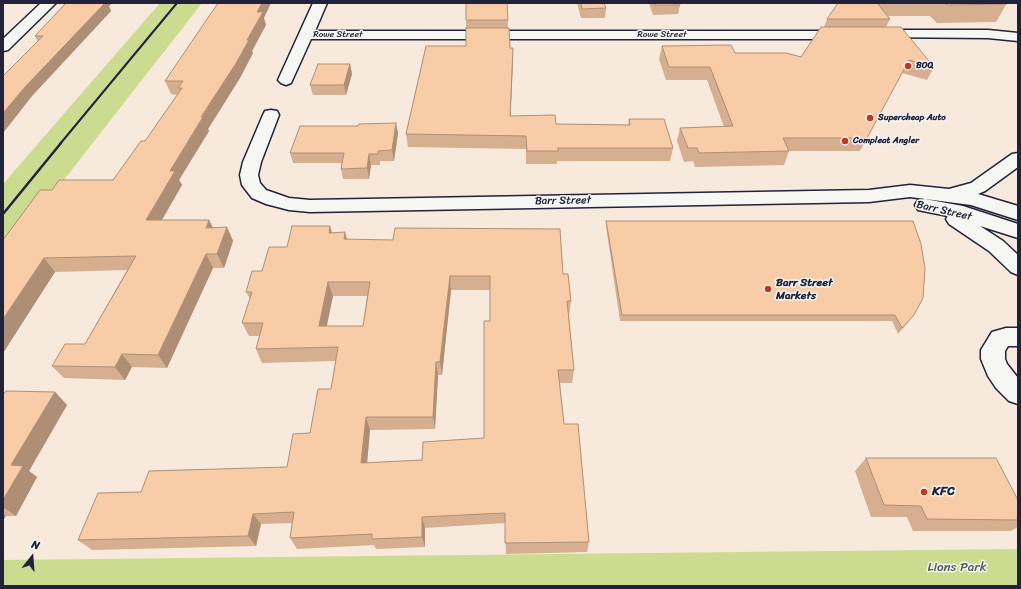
<!DOCTYPE html>
<style>
body{margin:0}
#map{position:relative;width:1021px;height:589px;overflow:hidden;background:#f7e9dc;font-family:Sriracha,sans-serif}
canvas{display:block}
.frame{position:absolute;inset:0;border:4px solid #22223b;pointer-events:none}
.north{position:absolute;left:12px;top:537px;width:40px;height:40px;-webkit-text-stroke:3px #f6f6f2;paint-order:stroke;rotate:17deg;font-size:11px;font-weight:700;line-height:16px;text-align:center;color:#22223b}
.north::after{content:'';display:block;margin:auto;width:14px;height:18px;background:#22223b;clip-path:polygon(50% 0,100% 100%,50% 72%,0 100%)}
</style>
<div id="map">
<canvas width="1021" height="589"></canvas>
<div class="frame"></div>
<div class="north">N</div>
</div>
<script>
const c = document.querySelector('canvas').getContext('2d');
c.lineJoin = 'round';
function fill(path, color) {
  c.fillStyle = color;
  c.fill(path, 'evenodd');
}
function shape(rows) {
  const path = new Path2D();
  for (const r of rows) {
    path.moveTo(r[0], r[1]);
    for (let i = 2; i < r.length; i += 2) path.lineTo(r[i], r[i + 1]);
  }
  return path;
}
function stroke(path, color, width, dash) {
  c.strokeStyle = color;
  c.lineWidth = width;
  c.lineCap = dash ? 'butt' : 'round';
  c.setLineDash(dash || []);
  c.stroke(path);
}
function drawText(font, color, halo, rows, align = 'center') {
  c.font = font + ' Sriracha,sans-serif';
  c.lineWidth = 3;
  c.setLineDash([]);
  c.textBaseline = 'middle';
  c.strokeStyle = halo;
  c.fillStyle = color;
  for (const [text, x, y, turn = 0] of rows) {
    c.save();
    c.translate(x, y);
    c.rotate((+turn || 0) * Math.PI / 180);
    c.textAlign = isNaN(turn) ? turn : align;
    if (halo) c.strokeText(text, 0, 0);
    c.fillText(text, 0, 0);
    c.restore();
  }
}
const green = shape([
 [160,3,202,3,3,258,3,184],
 [1018,549,1018,586,3,586,3,560]
]);
const minor = shape([
 [41,3,56,3,8,50,3,51,3,39,41,3],
 [313,3,327,3,315,31,846,31,851,32,853,35,851,38,846,39,311,39,291,83,286,85,281,83,278,80,313,3],
 [878,30,988,30,1018,33,1018,41,988,38,873,37,871,34,873,31,878,30],
 [271,110,277,111,279,115,261,162,258,175,260,183,266,190,289,198,310,200,869,190,910,185,949,189,971,183,1012,154,1018,153,1018,167,985,191,978,194,1018,206,1018,220,971,205,910,197,869,202,310,212,289,210,266,204,252,198,242,185,240,175,243,162,263,115,265,111,271,110],
 [925,199,963,206,1018,224,1018,238,980,226,1003,241,1018,255,1018,275,1011,272,989,251,949,224,946,219,948,216,918,210,915,205,918,200,925,199],
 [1006,328,1018,328,1018,346,1008,346,1005,351,1005,359,1007,364,1018,378,1018,404,1009,401,996,388,988,376,981,359,981,350,992,332,1006,328]
]);
const railFar1 = shape([
 [60,144,177,3]
]);
const rail = shape([
 [3,214,61,143]
]);
const wall = shape([
 [66,3,112,3,109,6,111,11,32,96,3,133,3,76,38,42,35,36],
 [577,3,604,3,606,8,605,18,581,18],
 [649,3,679,3,680,5,678,14,653,15],
 [837,3,1007,3,996,22,937,23,930,16,888,16,890,19,886,27,934,67,927,80,902,73,860,151,789,151,784,165,695,167,693,161,684,162,677,141,680,128,724,127,707,80,666,80,659,59,662,46,735,53,801,57,824,27,827,19,838,4],
 [264,18,266,25,252,51,253,53,240,78,208,129,209,131,179,180,182,185,161,220,209,220,213,228,227,227,233,241,224,268,213,268,167,368,132,367,125,380,64,378,52,366,85,344,127,270,55,272,3,353,52,190,113,180,145,141,178,95,171,94,165,81],
 [466,20,508,20,508,28,510,48,513,60,510,116,556,124,628,125,629,119,673,148,670,161,557,161,557,164,526,164,526,149,408,147,406,134,466,46],
 [350,64,352,74,346,95,313,95,310,85],
 [398,133,394,161,380,161,380,165,371,165,369,179,343,179,341,169,342,163,293,163,290,153],
 [606,221,910,320,898,334,892,321,620,321,606,226],
 [332,233,347,239,563,274,571,301,569,315,574,370,572,383,560,383,564,424,589,542,587,552,506,554,505,523,425,528,425,547,376,549,374,545,297,549,290,538,293,523,261,524,256,546,92,550,78,540,141,492,287,467,310,433,331,389,336,361,262,363,256,349,259,336,249,336,242,323,250,299,246,292,262,271,287,247],
 [451,290,490,290,490,321,484,438,422,460,367,463,370,430,435,429,438,375,442,375],
 [333,296,367,296,363,326,326,326],
 [55,392,67,405,29,471,37,477,16,516,6,516,3,520,3,395],
 [866,458,1018,500,1018,527,1011,531,913,531,907,517,871,517,855,471]
]);
const shadedWall = shape([
 [101,3,112,3,109,6,111,11,32,96,3,133,3,113,26,86],
 [262,3,271,3,264,18,266,25,252,51,253,53,240,78,208,129,209,131,179,180,182,185,154,234,146,220,170,171,247,40,257,12],
 [513,48,513,60,510,129,510,116],
 [350,64,352,74,346,95,344,85],
 [396,123,398,133,394,161,392,150],
 [369,154,371,165,369,179,367,168],
 [209,220,216,234,206,228],
 [330,226,334,240,329,233],
 [227,227,233,241,224,268,217,254],
 [345,232,349,246,344,239],
 [206,254,213,268,167,368,158,355],
 [44,258,55,272,3,353,3,319],
 [450,276,451,290,442,375,440,362],
 [328,282,333,296,324,340,319,326],
 [122,354,132,367,125,380,115,367],
 [436,362,438,375,435,429,433,417],
 [55,392,67,405,29,471,37,477,16,516,3,507,3,500,11,465],
 [366,417,370,430,366,475,361,463],
 [3,514,6,516,3,520],
 [253,514,261,524,256,546,248,536],
 [422,517,425,528,425,547,422,537]
]);
const building = shape([
 [66,3,105,3,26,86,3,113,3,76,43,36,35,36,66,3],
 [218,3,262,3,257,12,263,12,247,40,249,40,235,65,201,117,203,117,170,171,175,171,146,220,209,220,206,228,227,227,217,254,206,254,158,355,122,354,115,367,52,366,65,344,85,344,136,256,44,258,3,319,3,240,40,190,52,190,59,180,113,180,141,141,145,141,182,88,178,88,183,81,165,81,218,3],
 [466,3,507,3,508,20,466,20,466,3],
 [581,3,604,3,606,8,582,9,581,3],
 [654,3,679,3,680,5,655,5,654,3],
 [838,3,877,3,890,19,827,19,838,3],
 [945,3,1007,3,1007,4,947,5,945,3],
 [821,27,901,27,934,67,909,60,867,138,783,138,789,151,699,153,697,148,688,148,680,128,733,126,710,67,669,67,662,46,731,45,735,53,786,53,801,57,821,27],
 [466,28,509,28,510,48,513,48,510,116,555,115,556,124,630,125,629,119,664,119,673,148,558,148,558,151,527,151,526,136,406,134,426,46,466,46,466,28],
 [318,64,350,64,344,85,310,85,318,64],
 [396,123,392,150,378,151,378,154,369,154,367,168,341,169,344,153,290,153,300,126,358,126,359,124,396,123],
 [606,221,913,221,921,244,925,268,923,298,914,315,902,328,895,315,622,315,606,221],
 [292,226,330,226,329,233,345,232,344,239,393,240,395,228,560,229,563,274,568,274,571,301,567,301,574,370,558,370,564,424,578,424,589,542,505,543,505,513,422,517,422,537,372,539,372,534,290,538,294,512,253,514,248,536,78,540,98,493,141,492,149,471,287,467,293,434,310,433,318,389,331,389,338,347,256,349,263,323,242,323,252,292,246,292,252,271,262,271,269,247,287,247,292,226],
 [450,276,490,276,490,321,484,321,484,438,423,442,422,460,361,463,366,417,433,417,436,362,440,362,450,276],
 [328,282,370,282,363,326,319,326,328,282],
 [6,391,55,392,11,465,23,466,3,500,3,395,6,391],
 [866,458,996,458,1018,500,1018,520,927,519,921,506,884,505,866,458]
]);
const markers = [
 [908,66,4,"#c8321e"],
 [870,118,4,"#c8321e"],
 [845,141,4,"#c8321e"],
 [768,289,4,"#c8321e"],
 [924,492,4,"#c8321e"]
];
const farStreetnames = [
 ["Rowe Street",338,35],
 ["Rowe Street",662,35]
];
const farPoinames = [
 ["BOQ",916,66],
 ["Supercheap Auto",878,118],
 ["Compleat Angler",853,141]
];
const streetNames = [
 ["Barr Street",563,201,-1],
 ["Barr Street",944,211,13]
];
const poiNames = [
 ["Barr Street",776,283],
 ["Markets",776,296]
];
const nearPoinames = [
 ["KFC",932,492]
];
const nearParknames = [
 ["Lions Park",957,568]
];
fill(green, '#cbdc91');
stroke(minor, '#22223b', 3);
fill(minor, '#f6f6f2');
stroke(railFar1, '#22223b', 2);
stroke(rail, '#22223b', 2.5);
fill(wall, '#d5af90');
fill(shadedWall, '#ae8f75');
fill(building, '#f8cca7');
stroke(building, '#ae8f75', 1);
for (const [x, y, r, color] of markers) {
  const dot = new Path2D();
  dot.arc(x, y, r, 0, 2 * Math.PI);
  c.fillStyle = color;
  c.fill(dot);
  stroke(dot, '#f6f6f2', 1.5);
}
drawText('9px', '#22223b', '#f6f6f2', farStreetnames);
drawText('bold 9px', '#22223b', '#f6f6f2', farPoinames, 'left');
drawText('11px', '#22223b', '#f6f6f2', streetNames);
drawText('bold 11px', '#22223b', '#f6f6f2', poiNames, 'left');
drawText('bold 13px', '#22223b', '#f6f6f2', nearPoinames, 'left');
drawText('13px', '#555a55', '#f6f6f2', nearParknames);
</script>
